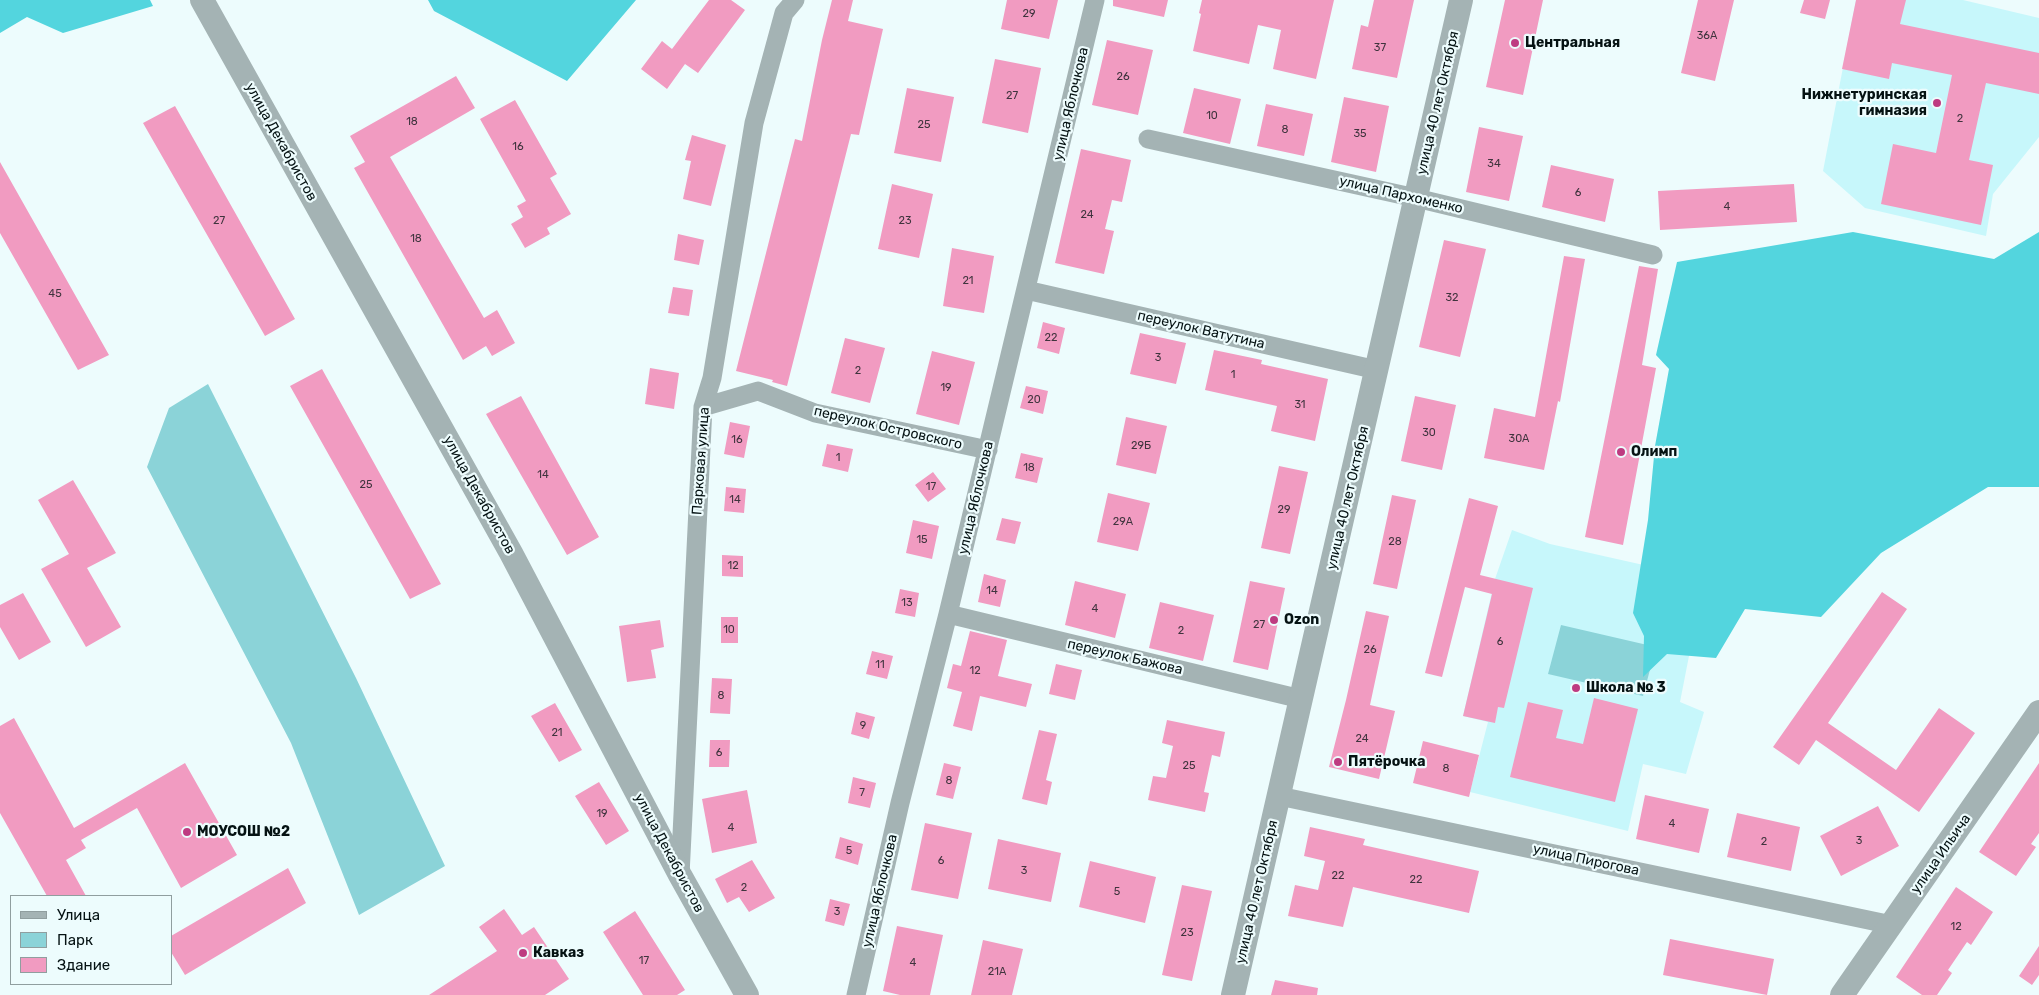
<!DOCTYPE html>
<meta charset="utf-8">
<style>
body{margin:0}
#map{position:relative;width:2039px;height:995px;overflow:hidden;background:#edfcfd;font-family:Rubik,sans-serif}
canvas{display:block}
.legend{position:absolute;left:10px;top:895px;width:162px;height:90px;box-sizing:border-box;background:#edfcfd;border:1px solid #909e9f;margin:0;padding:6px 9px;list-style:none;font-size:15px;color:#051213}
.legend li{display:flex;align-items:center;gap:10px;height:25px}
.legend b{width:25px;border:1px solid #909e9f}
</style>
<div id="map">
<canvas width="2039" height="995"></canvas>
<ul class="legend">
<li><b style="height:6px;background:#a4b3b4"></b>Улица</li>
<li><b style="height:14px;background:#8bd3d8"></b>Парк</li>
<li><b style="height:14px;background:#f19bc1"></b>Здание</li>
</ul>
</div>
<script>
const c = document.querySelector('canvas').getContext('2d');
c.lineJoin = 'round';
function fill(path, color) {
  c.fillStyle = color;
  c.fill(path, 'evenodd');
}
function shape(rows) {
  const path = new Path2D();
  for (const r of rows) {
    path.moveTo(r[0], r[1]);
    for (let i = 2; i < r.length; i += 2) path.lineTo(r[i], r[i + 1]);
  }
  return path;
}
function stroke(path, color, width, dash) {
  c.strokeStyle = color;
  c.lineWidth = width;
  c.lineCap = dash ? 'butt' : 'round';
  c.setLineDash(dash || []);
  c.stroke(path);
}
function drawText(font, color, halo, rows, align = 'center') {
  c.font = font + ' Rubik,sans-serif';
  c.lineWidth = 4.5;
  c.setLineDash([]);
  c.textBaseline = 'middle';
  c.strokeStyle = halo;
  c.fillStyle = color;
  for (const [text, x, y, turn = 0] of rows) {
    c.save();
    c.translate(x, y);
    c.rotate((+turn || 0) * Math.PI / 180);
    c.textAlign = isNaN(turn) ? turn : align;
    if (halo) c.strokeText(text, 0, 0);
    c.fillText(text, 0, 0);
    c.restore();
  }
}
const built = shape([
 [1856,0,1963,0,2039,18,2039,137,1993,194,1986,236,1865,208,1823,171],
 [1512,530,1550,544,1648,566,1698,610,1680,702,1704,712,1686,774,1643,764,1628,831,1470,792,1488,722,1463,716,1495,579]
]);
const green = shape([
 [208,384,356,678,445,866,359,915,291,743,147,467,169,408],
 [1561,625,1656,647,1643,696,1548,674]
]);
const forest = shape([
 [0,0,150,0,153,6,63,33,27,17,0,33],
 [428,0,636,0,567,81,434,11],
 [1853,232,1994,259,2039,232,2039,487,1988,487,1881,553,1821,617,1745,609,1716,658,1667,654,1643,677,1644,636,1633,613,1648,520,1655,446,1669,369,1656,355,1677,262]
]);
const building = shape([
 [709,0,731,0,745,10,698,73,685,64,667,89,641,69,662,41,672,49],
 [832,0,853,0,848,21,883,29,859,135,851,134,787,386,772,382,773,380,736,371,795,139,802,141,822,40],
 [1007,0,1058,0,1049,39,1001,29],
 [1113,0,1168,0,1164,17,1113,6],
 [1202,0,1334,0,1316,79,1273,69,1281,30,1258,25,1249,64,1193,51,1201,14,1199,13],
 [1374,0,1414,0,1397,78,1352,69,1361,25,1368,27],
 [1505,0,1543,0,1523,95,1486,87],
 [1698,0,1734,0,1715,81,1681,73],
 [1804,0,1830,0,1825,19,1800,13],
 [1856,0,1906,0,1900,24,2039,53,2039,94,1986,83,1969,160,1993,165,1981,225,1881,204,1893,144,1936,153,1952,75,1892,63,1889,79,1842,69],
 [1107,40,1153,50,1138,115,1092,105],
 [995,59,1041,68,1028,133,982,123],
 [456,76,475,108,390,157,484,318,497,310,515,343,492,356,486,346,463,360,354,168,365,162,350,136],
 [907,88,954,97,941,162,894,153],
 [1194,88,1241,99,1230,144,1183,133],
 [1344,97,1389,106,1376,172,1331,162],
 [515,100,557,174,550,178,571,214,547,228,550,234,525,248,511,224,523,217,517,206,526,201,480,119],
 [1266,104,1313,114,1304,156,1257,146],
 [175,106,295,319,265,336,143,123],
 [1479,127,1523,136,1509,201,1466,192],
 [692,135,726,145,711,206,683,199,691,161,685,160],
 [1081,149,1131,160,1122,202,1112,200,1105,229,1114,231,1104,274,1055,263],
 [0,162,109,355,78,370,0,233],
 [1551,165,1614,179,1605,222,1542,207],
 [892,184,933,194,919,258,878,249],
 [1794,184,1797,222,1660,230,1658,191],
 [678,234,704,240,699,265,674,260],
 [1444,240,1486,249,1460,357,1419,347],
 [952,248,994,256,984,313,943,306],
 [1564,256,1585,259,1560,402,1558,401,1544,470,1484,458,1494,408,1535,417],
 [1639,266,1658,269,1642,365,1656,368,1623,545,1585,537],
 [673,287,693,290,689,316,668,313],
 [1043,322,1065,328,1059,354,1037,348],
 [1140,333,1186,343,1176,384,1130,374],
 [845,338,885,348,870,403,831,393],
 [1214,350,1262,360,1261,364,1328,379,1315,441,1271,431,1277,406,1205,390],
 [932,351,975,362,959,425,916,414],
 [650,368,679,373,674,409,645,404],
 [322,369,441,584,410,599,290,386],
 [1026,386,1048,391,1043,414,1020,408],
 [521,396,599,537,567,555,486,414],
 [1415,396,1456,405,1442,470,1401,461],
 [1126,417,1167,426,1156,474,1116,465],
 [730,422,750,426,744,458,724,454],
 [827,444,853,449,848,472,822,466],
 [1021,453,1043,458,1037,483,1015,478],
 [1279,466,1308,472,1290,554,1261,548],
 [933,472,946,489,928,502,915,485],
 [73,480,116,553,87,568,121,627,86,647,41,569,69,554,38,500],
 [726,487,746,489,744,513,724,511],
 [1108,493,1150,503,1138,551,1097,542],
 [1392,495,1416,500,1397,589,1373,584],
 [1469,498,1498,506,1480,575,1533,588,1504,708,1498,707,1495,723,1463,716,1492,594,1465,587,1442,677,1425,673],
 [1002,518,1021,522,1015,544,996,540],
 [913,520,939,526,932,559,906,553],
 [722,555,743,556,743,577,722,576],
 [984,574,1006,580,1000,607,978,602],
 [1075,581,1126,594,1115,638,1065,625],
 [1250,581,1285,588,1268,670,1233,662],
 [900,589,919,593,915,617,895,613],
 [1882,592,1907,609,1828,723,1896,770,1939,708,1975,733,1919,812,1816,740,1799,765,1773,747],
 [23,593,51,642,19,660,0,627,0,605],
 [1160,602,1214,615,1203,661,1149,648],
 [1366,611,1389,616,1370,705,1395,711,1379,779,1329,767,1346,700],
 [721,617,738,617,738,643,721,643],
 [660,620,664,647,651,650,656,678,627,682,619,626],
 [970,631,1007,640,998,676,1032,684,1026,707,980,696,972,731,953,726,962,692,947,688,953,664,961,666],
 [872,651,893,656,887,679,866,674],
 [1056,664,1082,670,1075,700,1049,694],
 [712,678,732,679,730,714,710,713],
 [1594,698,1638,709,1615,802,1510,777,1528,702,1563,710,1556,738,1583,744],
 [555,703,582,750,559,762,531,716],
 [856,712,875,717,869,739,851,734],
 [14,718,74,828,185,763,237,855,181,888,137,808,81,840,86,848,66,860,86,896,47,896,0,813,0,726],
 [1167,720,1225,732,1220,757,1212,755,1204,792,1209,793,1205,812,1148,800,1153,776,1166,778,1173,746,1162,743],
 [1039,730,1057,734,1046,780,1052,782,1047,805,1022,799],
 [710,740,730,740,729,767,709,767],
 [1423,741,1479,755,1469,797,1413,783],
 [944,763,961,767,953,799,936,795],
 [2039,763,2039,833,2031,844,2036,847,2016,876,1979,852],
 [853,777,876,783,870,808,848,803],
 [599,782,629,831,606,845,575,796],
 [747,790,757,843,712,853,702,799],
 [1645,795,1709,809,1699,853,1636,839],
 [1878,806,1899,846,1841,876,1820,836],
 [1737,813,1800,827,1791,871,1727,857],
 [925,823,972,833,958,899,911,890],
 [1310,827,1365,839,1363,845,1479,871,1469,913,1353,887,1343,927,1288,916,1295,885,1318,890,1325,861,1304,856],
 [840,837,863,844,858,865,835,858],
 [998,839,1061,853,1051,902,988,889],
 [752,860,775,898,749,912,739,897,727,903,715,879],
 [1090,861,1156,877,1145,923,1079,907],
 [288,868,306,903,185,975,171,952,171,936],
 [1182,885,1212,891,1192,981,1162,975],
 [1956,887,1993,912,1971,945,1967,942,1948,970,1952,973,1937,995,1922,995,1896,977],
 [830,899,850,904,844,926,825,921],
 [504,909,522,935,534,927,569,979,545,995,429,995,497,951,479,927],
 [635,911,685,990,677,995,643,995,603,932],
 [897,926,943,935,930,995,900,995,883,991],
 [1670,939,1774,959,1767,995,1663,975],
 [983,940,1023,949,1012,995,971,995],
 [2039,946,2039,975,2032,985,2019,976],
 [1275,980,1318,988,1317,995,1271,995]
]);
const minor = shape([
 [1148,139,1416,198,1653,255],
 [1026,290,1377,370],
 [703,407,758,391,815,413,988,450],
 [948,614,1301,699],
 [1279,796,1892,925],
 [680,875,703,407,712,378,754,123,784,13,795,0],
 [856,995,900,803,948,614,1095,0]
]);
const tertiary = shape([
 [202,0,511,553,680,875,747,995],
 [1233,995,1461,0],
 [1842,995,2039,712]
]);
const markers = [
 [1515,43,5,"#be3b81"],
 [1937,103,5,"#be3b81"],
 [1621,452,5,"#be3b81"],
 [1274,620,5,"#be3b81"],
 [1576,688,5,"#be3b81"],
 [1338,762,5,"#be3b81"],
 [187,832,5,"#be3b81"],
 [523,953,5,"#be3b81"]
];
const numberNames = [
 ["29",1029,14],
 ["36А",1707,36],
 ["37",1380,48],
 ["26",1123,77],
 ["27",1012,96],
 ["10",1212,116],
 ["2",1960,119],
 ["18",412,122],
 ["25",924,125],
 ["8",1285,130],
 ["35",1360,134],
 ["16",518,147],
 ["34",1494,164],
 ["6",1578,193],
 ["4",1727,207],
 ["24",1087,215],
 ["27",219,221],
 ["23",905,221],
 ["18",416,239],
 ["21",968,281],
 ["45",55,294],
 ["32",1452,298],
 ["22",1051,338],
 ["3",1158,358],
 ["2",858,371],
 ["1",1233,375],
 ["19",946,388],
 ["20",1034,400],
 ["31",1300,405],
 ["30",1429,433],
 ["30А",1519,439],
 ["16",737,440],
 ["29Б",1141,446],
 ["1",838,458],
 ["18",1029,468],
 ["14",543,475],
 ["25",366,485],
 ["17",931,487],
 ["14",735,500],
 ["29",1284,510],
 ["29А",1123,522],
 ["15",922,540],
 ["28",1395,542],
 ["12",733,566],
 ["14",992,591],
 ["13",907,603],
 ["4",1095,609],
 ["27",1259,625],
 ["10",729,630],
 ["2",1181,631],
 ["6",1500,642],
 ["26",1370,650],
 ["11",880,665],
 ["12",975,671],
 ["8",721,696],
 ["9",863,726],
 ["21",557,733],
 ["24",1362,739],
 ["6",719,753],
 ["25",1189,766],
 ["8",1446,769],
 ["8",949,781],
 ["7",862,793],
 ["19",602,814],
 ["4",1672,824],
 ["4",731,828],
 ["3",1859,841],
 ["2",1764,842],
 ["5",849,851],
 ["6",941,861],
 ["3",1024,871],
 ["22",1338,876],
 ["22",1416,880],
 ["2",744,888],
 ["5",1117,892],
 ["3",837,912],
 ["12",1956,927],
 ["23",1187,933],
 ["17",644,961],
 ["4",913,963],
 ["21А",997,972]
];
const poiNames = [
 ["Центральная",1525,43],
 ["Нижнетуринская",1927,95,"right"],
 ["гимназия",1927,111,"right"],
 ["Олимп",1631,452],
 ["Ozon",1284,620],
 ["Школа № 3",1586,688],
 ["Пятёрочка",1348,762],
 ["МОУСОШ №2",197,832],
 ["Кавказ",533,953]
];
const streetNames = [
 ["улица 40 лет Октября",1438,103,-77],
 ["улица Яблочкова",1071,104,-77],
 ["улица Декабристов",281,142,61],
 ["улица Пархоменко",1401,195,13],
 ["переулок Ватутина",1201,330,13],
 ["переулок Островского",888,428,13],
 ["Парковая улица",701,461,-86],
 ["улица Декабристов",479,495,61],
 ["улица Яблочкова",976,498,-77],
 ["улица 40 лет Октября",1348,498,-77],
 ["переулок Бажова",1125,657,13],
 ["улица Декабристов",669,853,62],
 ["улица Ильича",1941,854,-55],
 ["улица Пирогова",1586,860,12],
 ["улица Яблочкова",880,891,-77],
 ["улица 40 лет Октября",1257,892,-77]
];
fill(built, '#c7f7fb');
fill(green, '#8bd3d8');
fill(forest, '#53d5de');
fill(building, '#f19bc1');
stroke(minor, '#a4b3b4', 19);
stroke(tertiary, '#a4b3b4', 24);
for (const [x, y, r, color] of markers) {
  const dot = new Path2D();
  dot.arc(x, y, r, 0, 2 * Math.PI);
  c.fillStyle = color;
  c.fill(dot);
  stroke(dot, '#edfcfd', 2);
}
drawText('11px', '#40343e', null, numberNames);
drawText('bold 14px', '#051213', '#edfcfd', poiNames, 'left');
drawText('14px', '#051213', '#edfcfd', streetNames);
</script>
